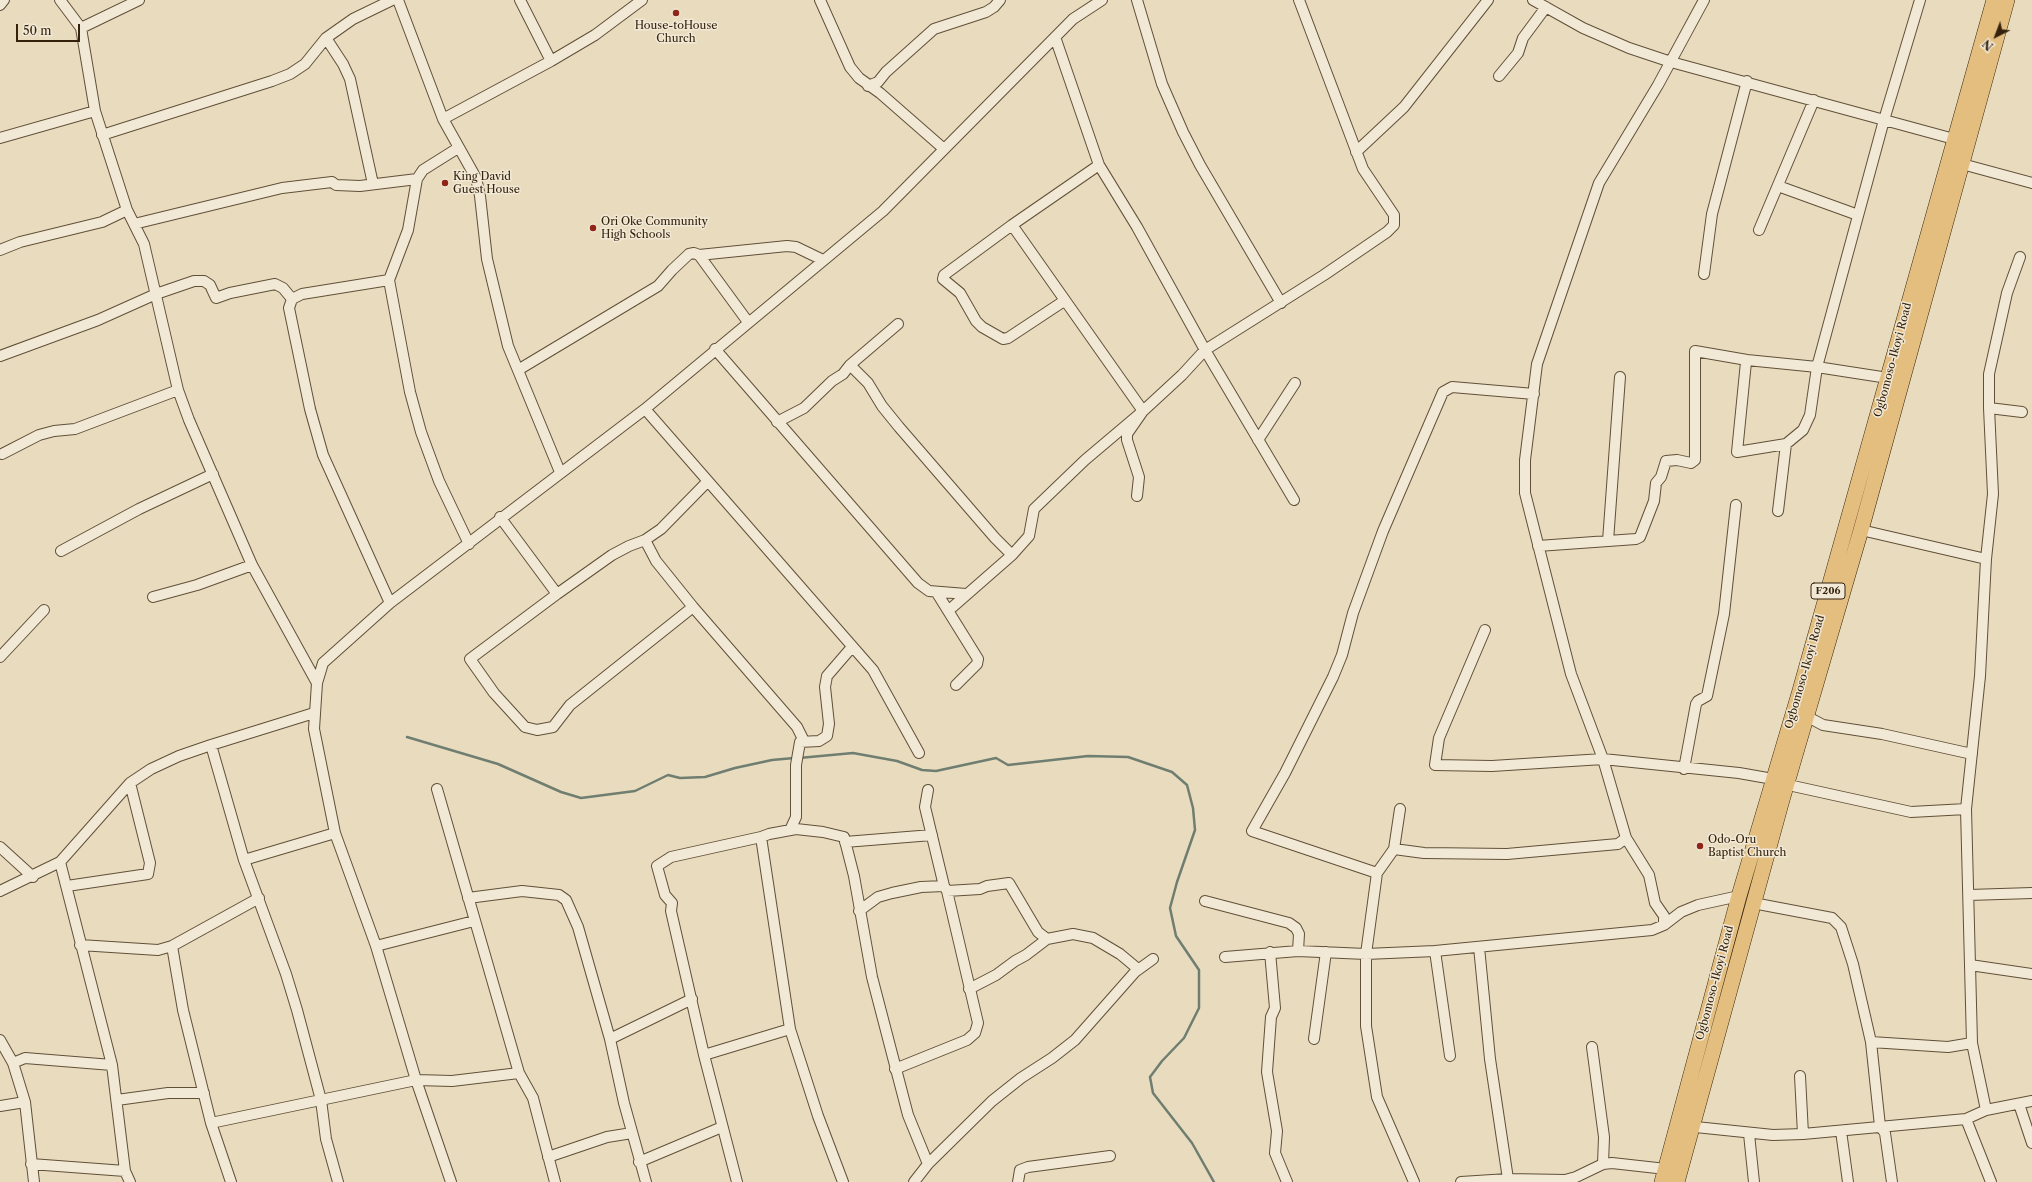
<!DOCTYPE html>
<style>
body{margin:0}
#map{position:relative;width:2032px;height:1182px;overflow:hidden;background:#e9dcbe;font-family:"Libre Caslon Text",serif}
canvas{display:block}
.north{position:absolute;left:1976px;top:16px;width:40px;height:40px;-webkit-text-stroke:3px #f1e8d5;paint-order:stroke;rotate:222deg;font-size:11px;font-weight:700;line-height:16px;text-align:center;color:#34220c}
.north::after{content:'';display:block;margin:auto;width:14px;height:18px;background:#34220c;clip-path:polygon(50% 0,100% 100%,50% 72%,0 100%)}
.scale{position:absolute;left:16px;top:24px;width:64px;height:18px;box-sizing:border-box;border:2px solid #34220c;border-top:0;padding-left:5px;font-size:12px;line-height:14px;white-space:nowrap;color:#34220c;-webkit-text-stroke:3px #f1e8d5;paint-order:stroke}
</style>
<div id="map">
<canvas width="2032" height="1182"></canvas>
<div class="north">N</div>
<div class="scale">50 m</div>
</div>
<script>
const c = document.querySelector('canvas').getContext('2d');
c.lineJoin = 'round';
function shape(rows) {
  const path = new Path2D();
  for (const r of rows) {
    path.moveTo(r[0], r[1]);
    for (let i = 2; i < r.length; i += 2) path.lineTo(r[i], r[i + 1]);
  }
  return path;
}
function stroke(path, color, width, dash) {
  c.strokeStyle = color;
  c.lineWidth = width;
  c.lineCap = dash ? 'butt' : 'round';
  c.setLineDash(dash || []);
  c.stroke(path);
}
function drawText(font, color, halo, rows, align = 'center') {
  c.font = font + ' "Libre Caslon Text",serif';
  c.lineWidth = 3;
  c.setLineDash([]);
  c.textBaseline = 'middle';
  c.strokeStyle = halo;
  c.fillStyle = color;
  for (const [text, x, y, turn = 0] of rows) {
    c.save();
    c.translate(x, y);
    c.rotate((+turn || 0) * Math.PI / 180);
    c.textAlign = isNaN(turn) ? turn : align;
    if (halo) c.strokeText(text, 0, 0);
    c.fillText(text, 0, 0);
    c.restore();
  }
}
const stream = shape([
 [407,737,498,764,561,792,581,798,635,791,668,775,680,778,705,777,735,768,772,760,794,758],
 [799,758,853,753,897,761,922,770,936,771,996,758,1008,765,1088,756,1128,757,1172,772,1187,785,1193,808,1195,830,1177,882,1170,908,1176,936,1199,970,1199,1008,1184,1038,1162,1061,1150,1077,1153,1093,1192,1143,1214,1182]
]);
const street = shape([
 [60,0,81,28,95,111,127,210,144,244,178,390,189,420,252,565,317,683],
 [398,0,443,119,476,178,480,196,487,259,508,346,560,472],
 [520,0,551,61],
 [820,0,850,67,859,78,880,93,944,149],
 [1137,0,1162,84,1183,132,1200,165,1281,303],
 [1533,0,1583,28,1629,48,1671,62,1954,139],
 [0,5,4,0],
 [81,28,139,0],
 [1055,37,1099,165,1137,227,1205,350,1294,500],
 [326,38,343,64,350,79,373,184],
 [1499,76,1518,53,1523,38,1546,7],
 [868,86,878,82,886,72,934,29,986,12,994,7,1000,0],
 [443,119,551,61,595,35,642,0],
 [102,135,272,81,290,74,305,64,326,38,353,19,392,0],
 [0,138,95,111],
 [458,148,423,170,417,179,408,230,389,280,410,392,421,432,439,481,469,544],
 [1356,152,1404,107,1488,0],
 [1962,164,2032,183],
 [1778,186,1858,215],
 [134,224,282,188,332,182,336,185,360,186,417,179],
 [1012,225,1143,411,1127,434,1127,440,1139,477,1137,496],
 [1759,230,1814,100],
 [0,250,20,242,102,222,127,210],
 [699,255,787,246,796,247,823,260],
 [1704,274,1712,214,1747,81],
 [389,280,302,294,292,299,289,308,310,409,323,455,390,603],
 [1064,301,1008,338,1003,339,982,327,976,321,960,293,943,279,944,275,1012,225,1099,165],
 [715,349,918,583,929,591,966,594],
 [0,356,98,320,156,294,194,281,204,281,210,285,216,298,230,293,275,284,283,288,292,299],
 [1747,360,1746,362,1737,452,1786,444,1803,430,1810,415,1817,367,1884,120,1920,0],
 [850,365,868,383,882,406,899,427,995,538,1012,555],
 [518,370,658,286,672,270,689,254,694,253,699,255,748,322],
 [1989,408,2022,412],
 [645,409,873,670,919,753],
 [777,422,804,408,832,381,843,374,850,365,898,324],
 [1258,440,1295,383],
 [2,454,39,435,54,431,75,429,178,390],
 [1778,511,1786,444],
 [500,517,557,594],
 [1861,530,1986,559],
 [645,540,656,561,693,607,797,727,804,741],
 [1608,541,1620,377],
 [1538,546,1636,539,1640,537,1654,501,1656,483,1661,477,1666,461,1677,460,1691,463,1695,460,1695,351,1747,360,1817,367,1888,378],
 [61,551,139,509,213,474],
 [937,593,978,659,977,664,956,685],
 [153,597,197,585,252,565],
 [693,607,570,705,553,727,537,730,525,727,494,693,470,659,557,594,612,555,629,546,645,540,661,529,708,481],
 [948,611,1012,555,1029,536,1034,509,1085,460,1143,411,1182,375,1205,350,1324,275,1387,232,1394,225,1394,215,1363,169,1299,0],
 [1485,630,1439,738,1435,765,1492,766,1603,759,1739,773,1773,779],
 [0,657,44,610],
 [1806,716,1823,725,1882,734,1972,754],
 [211,745,244,860,286,974,297,1010,321,1100,326,1139,338,1182],
 [1684,769,1696,704,1698,701,1707,696,1724,614,1736,505],
 [1787,781,1793,786,1911,812,1966,809],
 [437,789,519,1073,533,1098,555,1182],
 [928,790,925,807,944,886],
 [1400,809,1394,849,1377,873,1366,954,1366,1026,1377,1097,1414,1182],
 [790,830,796,817,796,765,800,742,819,741,827,736,829,724,825,687,827,676,852,647],
 [1626,838,1649,875,1655,903,1664,916,1664,925],
 [845,842,932,835],
 [0,847,33,877],
 [1394,849,1424,853,1507,854,1618,844,1626,838,1603,759,1571,674,1525,493,1525,460,1537,364,1599,183,1658,85,1704,0],
 [244,860,335,833],
 [60,862,112,1065,125,1171,130,1182],
 [1377,873,1252,831,1285,773,1333,677,1342,655,1353,613,1383,531,1443,392,1452,387,1534,394],
 [67,886,148,874,150,863,130,783],
 [0,891,60,862,130,783,151,769,179,756,211,745,314,713],
 [1969,895,2032,893],
 [468,898,522,891,559,895,566,900,578,927,610,1039,624,1103,646,1182],
 [1205,901,1289,923,1296,928,1299,934,1298,951],
 [1753,903,1832,918,1841,927,1853,964,1871,1042,1880,1126,1885,1133,1892,1182],
 [859,911,878,897,892,893,921,887,944,886,947,891,980,889,987,886,1009,883,1038,932,1047,939,1026,955,1015,961,996,975,969,989],
 [1047,939,1073,934,1093,938,1120,954,1138,969],
 [80,945,158,950,172,946,259,898],
 [172,946,183,1010,211,1123,231,1182],
 [376,946,474,921],
 [1479,947,1490,1059,1508,1179],
 [1435,951,1450,1056],
 [1270,952,1275,1008,1271,1017,1267,1072,1277,1131,1275,1153,1287,1182],
 [1225,957,1298,951,1366,954,1435,951,1652,930,1664,925,1681,912,1698,905,1739,896],
 [1970,965,2032,974],
 [610,1039,692,999],
 [1314,1039,1326,952],
 [0,1040,13,1063,25,1102,0,1106],
 [1871,1042,1948,1047,1972,1043],
 [1592,1047,1604,1137,1603,1164],
 [704,1055,790,1029],
 [13,1063,25,1058,112,1065],
 [895,1069,967,1040,975,1033,978,1023,947,891],
 [1800,1076,1803,1134],
 [117,1100,168,1093,204,1093],
 [25,1102,34,1182],
 [2019,1104,2032,1143],
 [1986,1110,1972,1043,1966,809,1980,676,1986,559,1993,494,1989,408,1989,374,2007,293,2020,257],
 [1966,1119,1991,1182],
 [211,1123,416,1080,452,1081,519,1073],
 [1686,1126,1773,1135,1803,1134,1966,1119,1986,1110,2032,1101],
 [1841,1131,1848,1182],
 [1749,1134,1754,1182],
 [548,1157,607,1137,632,1133],
 [639,1162,722,1127],
 [31,1164,125,1171],
 [451,1182,416,1080,376,946,335,833,314,729,317,683,323,663,390,603,645,409,883,211,1073,19,1102,0],
 [737,1182,704,1055,671,911,672,903,665,895,657,866,671,857,761,837],
 [843,1182,818,1116,790,1029,761,837,769,834,796,829,823,832,844,837,854,876,872,977,908,1115,928,1164],
 [914,1182,928,1164,992,1101,1021,1078,1052,1058,1075,1040,1135,972,1153,959],
 [1018,1182,1020,1170,1028,1167,1110,1156],
 [1461,1182,1508,1179,1565,1180,1576,1177,1603,1164,1612,1163,1666,1169]
]);
const primary = shape([
 [1662,1182,1739,896,1799,694,1994,0],
 [1677,1182,1782,800,1861,530,2007,0]
]);
const markers = [
 [676,13,4,"#8f2418"],
 [445,183,4,"#8f2418"],
 [593,228,4,"#8f2418"],
 [1700,846,4,"#8f2418"]
];
const shields = [
 [1828,591,34]
];
const shieldNames = [
 ["F206",1828,591]
];
const poiNames = [
 ["House-toHouse",676,26,"center"],
 ["Church",676,39,"center"],
 ["King David",453,177],
 ["Guest House",453,190],
 ["Ori Oke Community",601,222],
 ["High Schools",601,235],
 ["Odo-Oru",1708,840],
 ["Baptist Church",1708,853]
];
const streetNames = [
 ["Ogbomoso-Ikoyi Road",1893,360,-75],
 ["Ogbomoso-Ikoyi Road",1805,672,-74],
 ["Ogbomoso-Ikoyi Road",1715,983,-75]
];
stroke(stream, '#6f7e71', 2.5);
stroke(street, '#615038', 12);
stroke(primary, '#34220c', 16);
stroke(street, '#f1e8d5', 10);
stroke(primary, '#e4be7f', 15);
for (const [x, y, r, color] of markers) {
  const dot = new Path2D();
  dot.arc(x, y, r, 0, 2 * Math.PI);
  c.fillStyle = color;
  c.fill(dot);
  stroke(dot, '#f1e8d5', 1.5);
}
for (const [x, y, w] of shields) {
  const box = new Path2D();
  box.roundRect(x - w / 2, y - 8, w, 16, 3);
  c.fillStyle = '#f1e8d5';
  c.fill(box);
  stroke(box, '#34220c', 1);
}
drawText('bold 10px', '#34220c', null, shieldNames);
drawText('11px', '#34220c', '#f1e8d5', poiNames, 'left');
drawText('11px', '#34220c', '#f1e8d5', streetNames);
</script>
